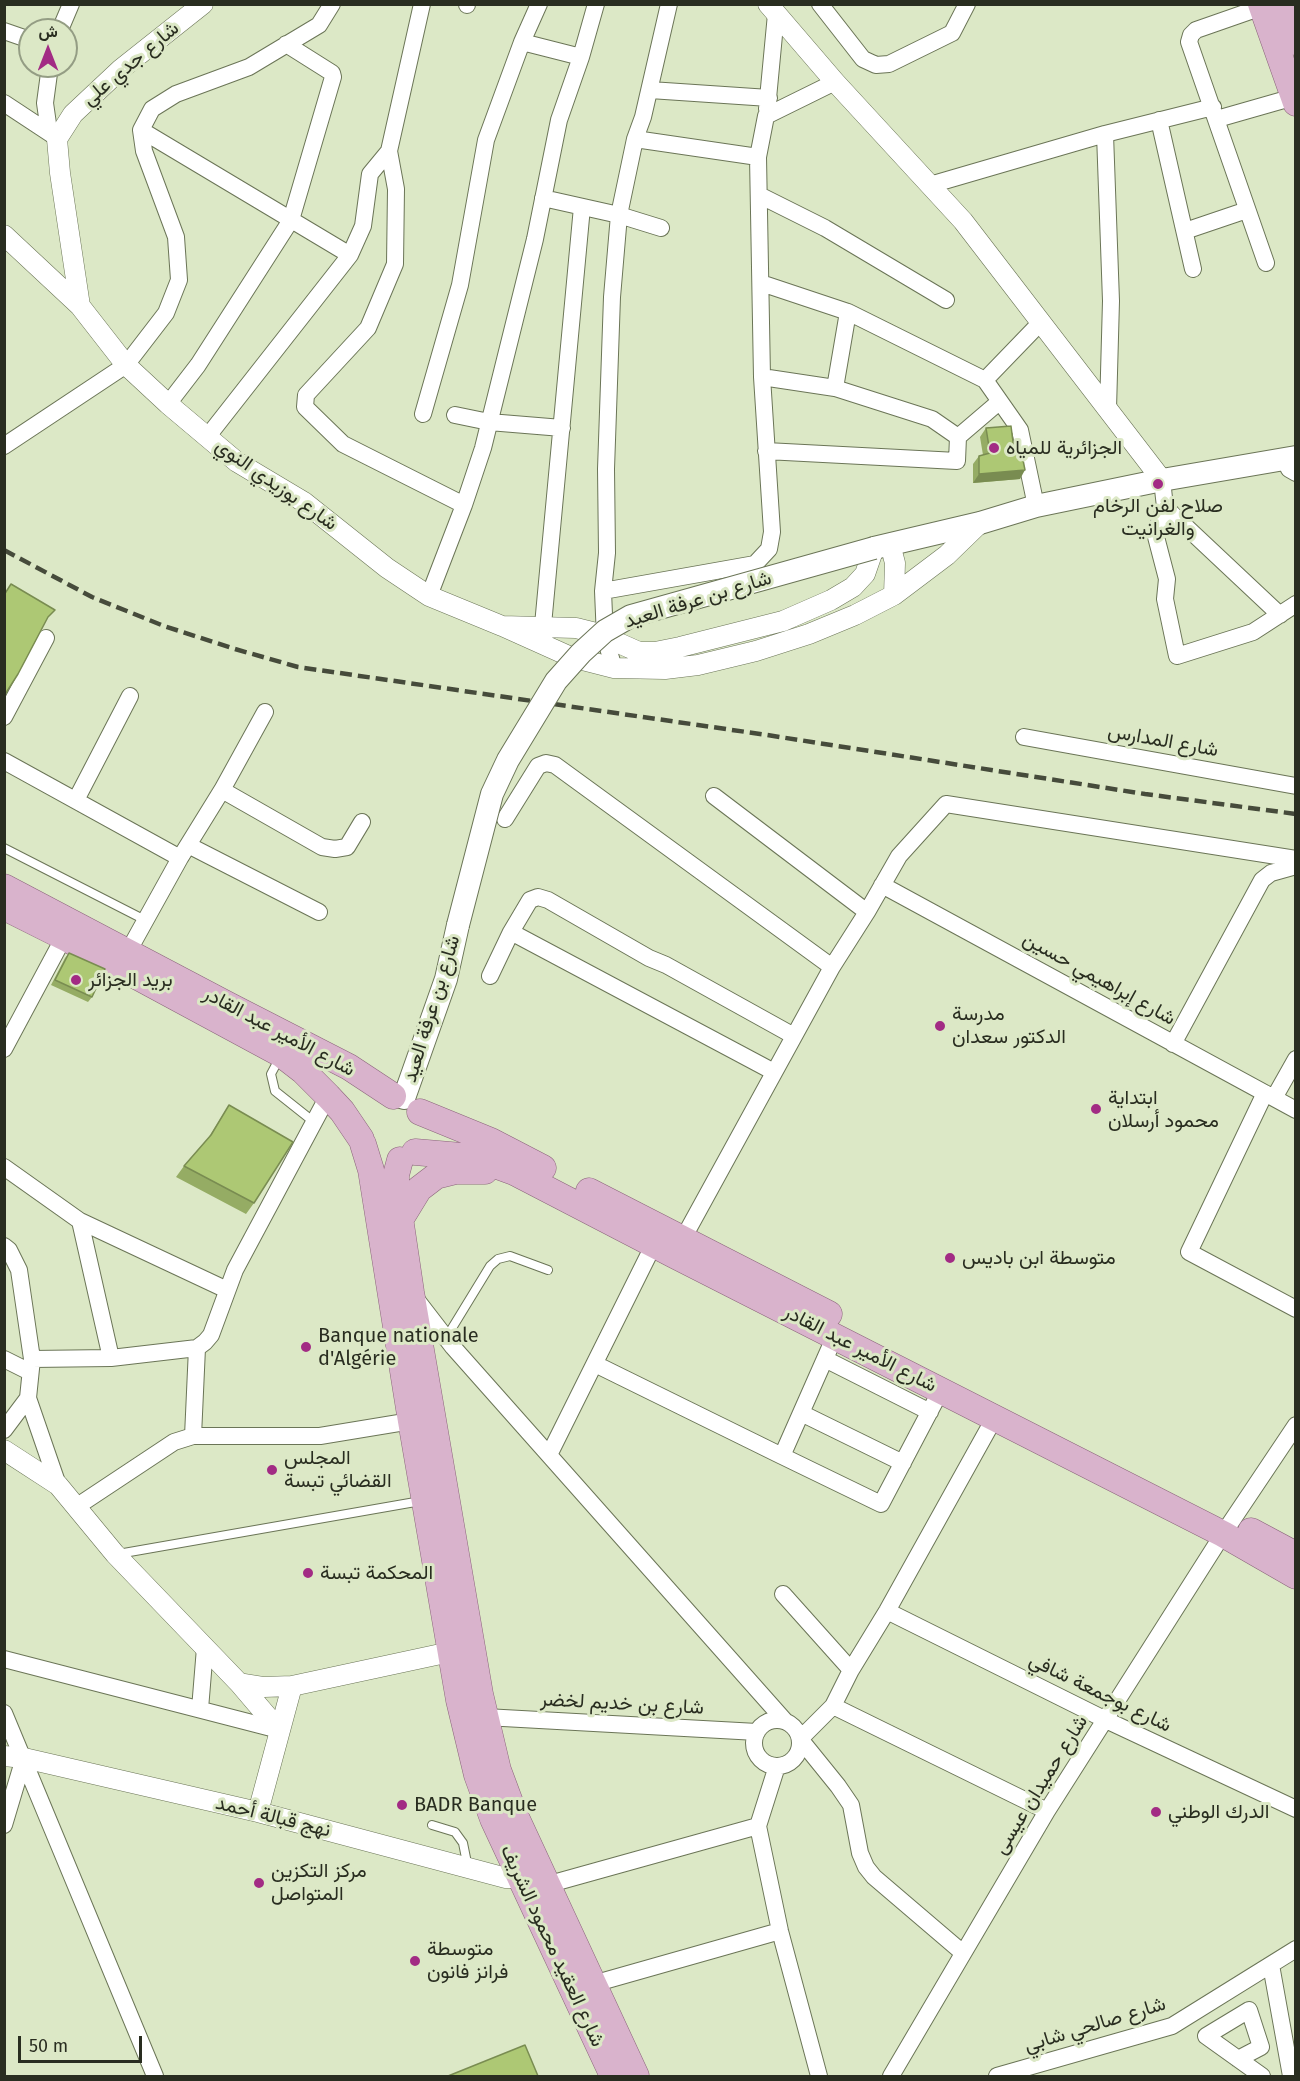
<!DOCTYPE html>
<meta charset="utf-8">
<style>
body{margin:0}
#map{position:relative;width:1300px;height:2081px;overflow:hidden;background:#dce8c6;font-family:"Fira Sans",Vazirmatn,sans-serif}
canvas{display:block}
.frame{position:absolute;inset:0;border:6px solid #292d20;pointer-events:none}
.north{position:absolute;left:18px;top:18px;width:60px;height:60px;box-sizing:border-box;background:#dce8c6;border:2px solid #949d84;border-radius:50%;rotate:0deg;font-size:16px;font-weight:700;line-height:24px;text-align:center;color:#292d20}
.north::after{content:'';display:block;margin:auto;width:21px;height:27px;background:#a22b84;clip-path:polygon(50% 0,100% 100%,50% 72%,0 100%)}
.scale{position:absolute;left:18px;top:2036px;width:124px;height:27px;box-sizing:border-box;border:3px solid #292d20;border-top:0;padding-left:8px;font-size:18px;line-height:21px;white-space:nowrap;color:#292d20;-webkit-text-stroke:4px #dce8c6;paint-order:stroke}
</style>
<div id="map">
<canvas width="1300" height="2081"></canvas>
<div class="frame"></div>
<div class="north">ش</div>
<div class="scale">50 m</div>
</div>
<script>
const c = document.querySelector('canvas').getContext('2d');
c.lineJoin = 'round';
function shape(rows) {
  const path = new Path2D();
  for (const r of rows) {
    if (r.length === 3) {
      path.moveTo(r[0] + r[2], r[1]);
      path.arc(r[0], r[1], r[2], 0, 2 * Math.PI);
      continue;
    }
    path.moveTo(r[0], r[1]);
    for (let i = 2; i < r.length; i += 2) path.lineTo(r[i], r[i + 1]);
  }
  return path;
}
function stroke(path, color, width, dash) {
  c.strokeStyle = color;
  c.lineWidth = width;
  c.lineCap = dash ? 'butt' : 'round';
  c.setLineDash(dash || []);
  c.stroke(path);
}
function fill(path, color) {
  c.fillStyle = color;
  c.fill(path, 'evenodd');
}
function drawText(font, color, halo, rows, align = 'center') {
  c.font = font + ' "Fira Sans",Vazirmatn,sans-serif';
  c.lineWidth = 6;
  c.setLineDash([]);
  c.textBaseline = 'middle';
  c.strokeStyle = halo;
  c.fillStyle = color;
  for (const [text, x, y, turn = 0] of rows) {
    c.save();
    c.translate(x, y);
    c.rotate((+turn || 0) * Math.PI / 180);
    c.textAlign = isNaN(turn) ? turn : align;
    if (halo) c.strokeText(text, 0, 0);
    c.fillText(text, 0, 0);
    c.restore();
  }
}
const service = shape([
 [4,848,145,920],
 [280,1057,271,1074,275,1091,314,1122],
 [446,1338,490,1266,498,1259,510,1256,548,1270],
 [118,1554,421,1501],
 [432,1825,455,1832,463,1843,468,1868]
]);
const minor = shape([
 [422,4,389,151,396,189,395,264,368,328,306,395,305,407,343,444,464,505],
 [820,4,863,59,876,65,889,64,952,33,967,4],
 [467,5,467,4],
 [1262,7,1196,30,1191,35,1189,42,1266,263],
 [60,30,71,4],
 [4,31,30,40],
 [522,42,581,57],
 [650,90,769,98],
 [4,103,54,136],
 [767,109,776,14],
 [1217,119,1294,97],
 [1159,120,1193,269],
 [141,130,350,255,363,226,370,174,389,151],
 [49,131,45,103,50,66],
 [1105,134,1111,301,1108,409],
 [635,139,758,157],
 [930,185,1105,134,1213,107],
 [759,195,825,228,946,300],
 [543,198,619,215,661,228],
 [1185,231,1247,210],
 [761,283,848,312,985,380,1020,430,1036,506],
 [762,377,835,388,932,419,958,437,957,461,766,451],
 [985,380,1041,322],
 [835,388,848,312],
 [168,404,198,365,291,220,333,77,332,73,286,44],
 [423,414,460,285,486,140,522,42,539,4],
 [455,415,489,422,562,428],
 [208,436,350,255],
 [958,437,999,402],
 [4,446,126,365,166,313,179,280,176,237,144,151,141,130,152,109,176,94,249,67,319,25,332,4],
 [1284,459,1289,469,1296,473],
 [1162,480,1165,507,1280,615],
 [1165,507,1155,533,1167,579,1165,599,1177,656,1253,632,1296,604],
 [603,591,755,564,769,549,772,532,762,377,758,157,766,116,835,82],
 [429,596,464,505,483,448,535,239,559,120,581,57,596,4],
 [543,625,582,207],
 [614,668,605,638,603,591,607,553,606,469,612,297,619,215,635,139,643,117,669,4],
 [4,717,46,638],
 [1024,737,1296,786],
 [4,761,180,858],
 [222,790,322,847,335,849,347,847,362,822],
 [714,796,867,912],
 [76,800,130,696],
 [505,819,538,766,546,763,555,765,832,967],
 [188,845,319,912],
 [882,885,1296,1110],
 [511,932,530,900,538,897,548,900,649,958,666,965,794,1036],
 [124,959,180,858,222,790,265,712],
 [490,976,511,932,774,1072],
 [1173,1044,1262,880,1271,873,1296,866],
 [4,1049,64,937],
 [1265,1093,1189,1252,1296,1309],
 [1274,1098,1296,1059],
 [4,1167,80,1221],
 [4,1246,9,1250,19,1270,32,1359],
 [679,1246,832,967,867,912,899,856,946,804,1296,859],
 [416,1299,453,1347,785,1721],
 [111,1358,80,1221,227,1290],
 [4,1359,30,1372],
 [825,1359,930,1412],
 [595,1364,782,1456,835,1336],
 [801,1413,903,1463],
 [4,1430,28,1398],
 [193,1436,197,1348],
 [549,1455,658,1236],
 [782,1456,881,1504,941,1390],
 [58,1485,28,1398,32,1359,111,1358,197,1348,205,1342,211,1335,235,1270,328,1096],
 [76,1507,174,1442,193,1436,320,1436,411,1421],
 [783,1594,851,1670],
 [887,1611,1106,1720,1296,1809],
 [4,1659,279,1730],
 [833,1706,1047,1811],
 [200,1709,205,1648],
 [4,1713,155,2076],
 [485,1717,757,1732],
 [777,1743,23],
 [777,1766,758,1826,780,1931,819,2076],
 [4,1825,24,1758],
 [539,1887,758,1826],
 [963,1953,874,1877,866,1867,860,1853,851,1805,838,1786,800,1739,833,1706,851,1670,887,1611,995,1417],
 [1271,1965,1291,2076],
 [593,1984,780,1931],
 [1238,2059,1261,2047,1249,2010,1206,2036,1262,2076],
 [891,2076,1047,1811,1223,1534,1296,1425],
 [997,2076,1172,2026,1296,1949]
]);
const tertiary = shape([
 [768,4,835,82,963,221,1162,480],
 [4,235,80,306,126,365,168,404,237,462,304,502,387,568,429,596,502,626],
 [80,306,60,173,57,139,73,114,121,69,203,4],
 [890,544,895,563,894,595],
 [874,548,865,574,853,587,831,600,783,621,680,647,655,652,639,652,596,633,576,628,502,626,571,657,614,668,665,669,698,665,756,651,809,634,855,615,894,595,947,555,980,523],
 [4,1450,58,1485,115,1554,239,1683,279,1730],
 [239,1683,264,1687,292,1686],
 [4,1756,24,1758,258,1812,506,1878,519,1878,532,1872],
 [258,1812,292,1686,450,1652]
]);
const secondary = shape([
 [874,548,980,523,1036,506,1162,480,1296,457],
 [404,1098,446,979,458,925]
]);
const primary = shape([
 [1261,4,1296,103],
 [1283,4,1296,42],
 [4,887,228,1005,349,1067,393,1096],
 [4,907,64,937,281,1054,303,1071,328,1096,342,1111,361,1139],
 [420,1112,491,1141,543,1168],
 [363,1144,371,1170,411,1421,459,1700,477,1775,493,1819,613,2076],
 [415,1152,473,1157,514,1172,674,1255,1223,1534,1296,1576],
 [400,1160,396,1175,396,1191,411,1292,480,1694,498,1770,514,1813,636,2076],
 [589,1191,829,1314],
 [400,1220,419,1189,436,1176,456,1171,485,1171],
 [1251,1531,1296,1555]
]);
const rail = shape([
 [4,550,92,597,164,626,235,649,298,667,767,735,1145,794,1296,814]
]);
const secondaryBridge = shape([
 [458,925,492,794,508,760,556,681,581,653,605,631,631,616,874,548]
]);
const wall = shape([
 [986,428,1020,479,973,483,973,464,979,456,983,455,980,437],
 [69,953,92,997,88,1002,51,985,65,958],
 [229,1105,254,1203,246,1214,176,1177,184,1166,207,1140]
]);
const shadedWall = shape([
 [1025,470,1020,479,973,483,979,474]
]);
const building = shape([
 [1011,426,1014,450,1021,450,1025,470,979,474,979,456,990,453,986,428,1011,426],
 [11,584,55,610,48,617,18,674,4,696,4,595,11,584],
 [69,953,105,969,92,997,55,980,69,953],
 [229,1105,293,1142,254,1203,184,1166,211,1135,229,1105],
 [525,2045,538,2076,448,2076,525,2045]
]);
const markers = [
 [994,448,6,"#a22b84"],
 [1158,484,6,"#a22b84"],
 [76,980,6,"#a22b84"],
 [940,1026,6,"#a22b84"],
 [1096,1109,6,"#a22b84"],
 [950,1258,6,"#a22b84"],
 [306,1347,6,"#a22b84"],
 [272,1470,6,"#a22b84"],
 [308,1573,6,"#a22b84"],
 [402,1805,6,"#a22b84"],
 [1156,1812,6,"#a22b84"],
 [259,1883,6,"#a22b84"],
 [415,1961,6,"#a22b84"]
];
const streetNames = [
 ["شارع جدي علي",131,64,-40],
 ["شارع بوزيدي النوي",276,485,35],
 ["شارع بن عرفة العيد",698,600,-17],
 ["شارع المدارس",1163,741,10],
 ["شارع إبراهيمي حسين",1099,979,29],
 ["شارع بن عرفة العيد",432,1009,-73],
 ["شارع الأمير عبد القادر",279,1032,28],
 ["شارع الأمير عبد القادر",860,1349,27],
 ["شارع بوجمعة شافي",1100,1693,26],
 ["شارع بن خديم لخضر",622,1704,3],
 ["شارع حميدان عيسى",1041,1785,-58],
 ["نهج قبالة أحمد",273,1817,14],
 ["شارع العقيد محمود الشريف",552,1946,65],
 ["شارع صالحي شابي",1095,2025,-17]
];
const poiNames = [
 ["الجزائرية للمياه",1006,448],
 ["صلاح لفن الرخام",1158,506,"center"],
 ["والغرانيت",1158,529,"center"],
 ["بريد الجزائر",88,980],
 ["مدرسة",952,1014],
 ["الدكتور سعدان",952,1037],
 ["ابتداية",1108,1098],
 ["محمود أرسلان",1108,1121],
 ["متوسطة ابن باديس",962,1258],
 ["Banque nationale",318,1336],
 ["d'Algérie",318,1359],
 ["المجلس",284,1458],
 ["القضائي تبسة",284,1481],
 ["المحكمة تبسة",320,1573],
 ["BADR Banque",414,1805],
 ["الدرك الوطني",1168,1812],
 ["مركز التكزين",271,1871],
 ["المتواصل",271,1894],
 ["متوسطة",427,1949],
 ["فرانز فانون",427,1972]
];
stroke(service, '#6b7557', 10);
stroke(minor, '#6b7557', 18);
stroke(tertiary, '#6b7557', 21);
stroke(secondary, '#6b7557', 24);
stroke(primary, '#8a647a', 27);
stroke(service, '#fff', 8);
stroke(minor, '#fff', 16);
stroke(tertiary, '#fff', 20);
stroke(secondary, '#fff', 22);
stroke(primary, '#d9b3cc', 26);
stroke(rail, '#464b3b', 4.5, [12, 6]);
stroke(secondaryBridge, '#6b7557', 24, []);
stroke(secondaryBridge, '#fff', 22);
fill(wall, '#95ac64');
fill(shadedWall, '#798c51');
fill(building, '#adc874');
stroke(building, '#798c51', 1.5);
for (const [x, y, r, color] of markers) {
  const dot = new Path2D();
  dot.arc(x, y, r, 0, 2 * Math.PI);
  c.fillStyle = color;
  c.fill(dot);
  stroke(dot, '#dce8c6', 2);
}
drawText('20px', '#292d20', '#dce8c6', streetNames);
drawText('20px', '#292d20', '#dce8c6', poiNames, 'left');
</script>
